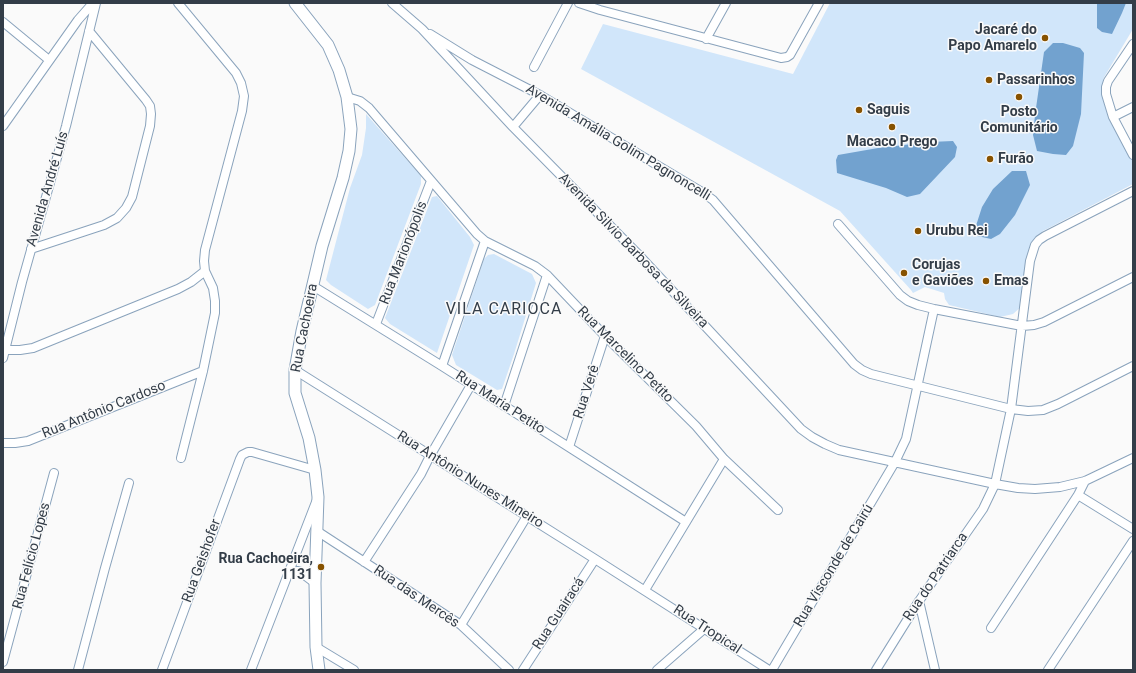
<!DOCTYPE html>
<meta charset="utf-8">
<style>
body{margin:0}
#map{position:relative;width:1136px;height:673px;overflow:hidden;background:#fafafa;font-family:Roboto,sans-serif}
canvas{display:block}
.frame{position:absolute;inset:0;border:4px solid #333d48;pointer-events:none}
</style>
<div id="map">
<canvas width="1136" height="673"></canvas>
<div class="frame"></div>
</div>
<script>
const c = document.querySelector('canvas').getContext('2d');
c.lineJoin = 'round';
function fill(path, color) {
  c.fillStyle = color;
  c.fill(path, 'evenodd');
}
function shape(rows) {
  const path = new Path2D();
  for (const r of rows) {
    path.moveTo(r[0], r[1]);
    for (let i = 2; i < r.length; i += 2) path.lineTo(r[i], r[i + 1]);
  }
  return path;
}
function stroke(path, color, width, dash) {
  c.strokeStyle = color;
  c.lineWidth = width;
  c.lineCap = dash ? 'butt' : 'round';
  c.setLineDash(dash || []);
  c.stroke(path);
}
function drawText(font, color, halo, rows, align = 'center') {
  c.font = font + ' Roboto,sans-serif';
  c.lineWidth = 3;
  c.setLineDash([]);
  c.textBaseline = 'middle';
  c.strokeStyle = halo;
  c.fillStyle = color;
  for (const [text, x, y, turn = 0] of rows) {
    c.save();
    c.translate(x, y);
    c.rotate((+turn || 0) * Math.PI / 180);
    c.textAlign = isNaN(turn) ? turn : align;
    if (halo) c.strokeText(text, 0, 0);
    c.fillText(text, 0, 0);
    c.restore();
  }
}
const green = shape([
 [830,3,1133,3,1133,29,1103,79,1103,99,1133,160,1133,184,1043,231,1030,248,1026,269,1022,306,1013,314,1000,317,949,305,945,299,944,293,925,287,913,293,911,290,840,211,581,69,603,24,793,74],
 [366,114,421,176,421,184,375,305,368,309,331,285,326,280,350,188,362,155,366,128],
 [437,196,470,237,474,245,437,353,390,324,385,318,432,197],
 [494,254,532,274,536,283,514,354,502,389,497,390,456,365,452,355,484,259,488,255]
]);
const water = shape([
 [1097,3,1126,3,1122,13,1112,34,1102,32,1097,28],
 [1053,43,1063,43,1080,48,1084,53,1081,114,1073,146,1066,155,1053,154,1037,151,1033,135,1035,115,1044,52],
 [953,141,957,147,955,157,920,194,907,197,886,188,837,173,836,160,838,155,878,148,930,142],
 [1012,171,1026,171,1030,185,1015,215,1000,234,991,239,973,235,982,207,993,189]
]);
const street = shape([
 [178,3,236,73,241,83,244,96,242,111,205,250,204,261,205,271,213,288,215,301,215,313,203,371,181,458],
 [392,3,422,29,513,127,637,253,801,429,812,437,825,444,839,450,995,484,1018,488,1035,489,1060,487,1085,481,1133,458],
 [579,3,600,10,781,58,787,57,790,55,819,3],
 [3,22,49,60],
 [430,34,472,60,540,95,702,192,713,200,854,364,862,370,871,374,1011,409,1028,411,1043,410,1058,404,1133,366],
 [706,39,726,3],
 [1133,44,1108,81,1106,87,1106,94,1113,117,1133,155],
 [534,67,568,3],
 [347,97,360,101,369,108,477,234,485,241,535,266,547,275,605,336,696,426,724,459,778,510],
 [1113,117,1133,107],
 [3,126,78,20,93,3],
 [513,127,540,95],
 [838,224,900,295,908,301,918,305,934,309,1022,326,1034,325,1044,322,1133,277],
 [31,249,104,225,117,218,126,208,132,197,150,126,151,114,150,106,146,100,89,31],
 [313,286,442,366,686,522],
 [376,324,431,181],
 [3,348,5,350,20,350,33,348,178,289,191,282,205,271],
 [3,358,22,282,66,126,96,3],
 [442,366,485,241],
 [295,370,595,559,769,670],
 [504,406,547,275],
 [3,443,15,443,28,441,203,371],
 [569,447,605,336],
 [1078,495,1133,529],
 [317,531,461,625,509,670],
 [364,562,421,474,430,456,471,385],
 [288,574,297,571,299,571,315,583],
 [645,590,724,459],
 [919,601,935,670],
 [461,625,527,516],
 [991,628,1078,495,1085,481],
 [316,647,354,670],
 [3,662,54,473],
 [78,670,105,568,129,483],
 [162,670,240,459,242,455,248,452,252,452,315,470],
 [251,670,316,502],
 [523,670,595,559],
 [657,670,704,629],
 [772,670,895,462,906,439,934,309],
 [876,670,919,601,983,509,995,484,1011,409,1030,261,1035,245,1039,240,1045,236,1133,191],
 [1048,670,1133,541]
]);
const secondary = shape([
 [295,3,328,45,339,70,347,97,351,129,349,151,343,178,322,246,302,331,295,370,295,393,309,438,315,470,318,497,315,583,316,647,319,670]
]);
const markers = [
 [1045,38,4,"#875200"],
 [989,80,4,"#875200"],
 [1019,97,4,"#875200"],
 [859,110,4,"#875200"],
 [892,127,4,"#875200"],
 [990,159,4,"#875200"],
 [918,231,4,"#875200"],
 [904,273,4,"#875200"],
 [986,281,4,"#875200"],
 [321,567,4,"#875200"]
];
const poiNames = [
 ["Jacaré do",1037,30,"right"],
 ["Papo Amarelo",1037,46,"right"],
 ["Passarinhos",997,80],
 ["Saguis",867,110],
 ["Posto",1019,112,"center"],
 ["Comunitário",1019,128,"center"],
 ["Macaco Prego",892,142,"center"],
 ["Furão",998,159],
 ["Urubu Rei",926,231],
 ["Corujas",912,265],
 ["e Gaviões",912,281],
 ["Emas",994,281],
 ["Rua Cachoeira,",313,559,"right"],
 ["1131",313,575,"right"]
];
const streetNames = [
 ["Avenida Amália Golim Pagnoncelli",618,143,31],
 ["Avenida André Luís",48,189,-74],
 ["Avenida Silvio Barbosa da Silveira",633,251,46],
 ["Rua Marionópolis",404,253,-69],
 ["Rua Cachoeira",305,328,-79],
 ["Rua Marcelino Petito",625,355,45],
 ["Rua Verê",587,392,-72],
 ["Rua Maria Petito",500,403,33],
 ["Rua Antônio Cardoso",104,410,-22],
 ["Rua Antônio Nunes Mineiro",470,480,32],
 ["Rua Felício Lopes",32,556,-75],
 ["Rua Geishofer",202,561,-70],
 ["Rua Visconde de Cairú",834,566,-59],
 ["Rua do Patriarca",936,577,-56],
 ["Rua das Mercês",416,597,34],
 ["Rua Guairacá",559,614,-57],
 ["Rua Tropical",707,630,33]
];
const quarterNames = [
 ["VILA CARIOCA",504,310]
];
fill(green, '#d1e6fa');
fill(water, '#72a2cf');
stroke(street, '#8aa3bc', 10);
stroke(secondary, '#8aa3bc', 13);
stroke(street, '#fff', 8);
stroke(secondary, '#fff', 11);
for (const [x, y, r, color] of markers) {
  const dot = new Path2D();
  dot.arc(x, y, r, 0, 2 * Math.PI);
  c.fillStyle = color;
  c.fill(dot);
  stroke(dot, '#fafafa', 1.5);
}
drawText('bold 14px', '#333d48', '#fafafa', poiNames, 'left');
drawText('14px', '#333d48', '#fafafa', streetNames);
c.letterSpacing = '1px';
drawText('16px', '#333d48', '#fafafa', quarterNames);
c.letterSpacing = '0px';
</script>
